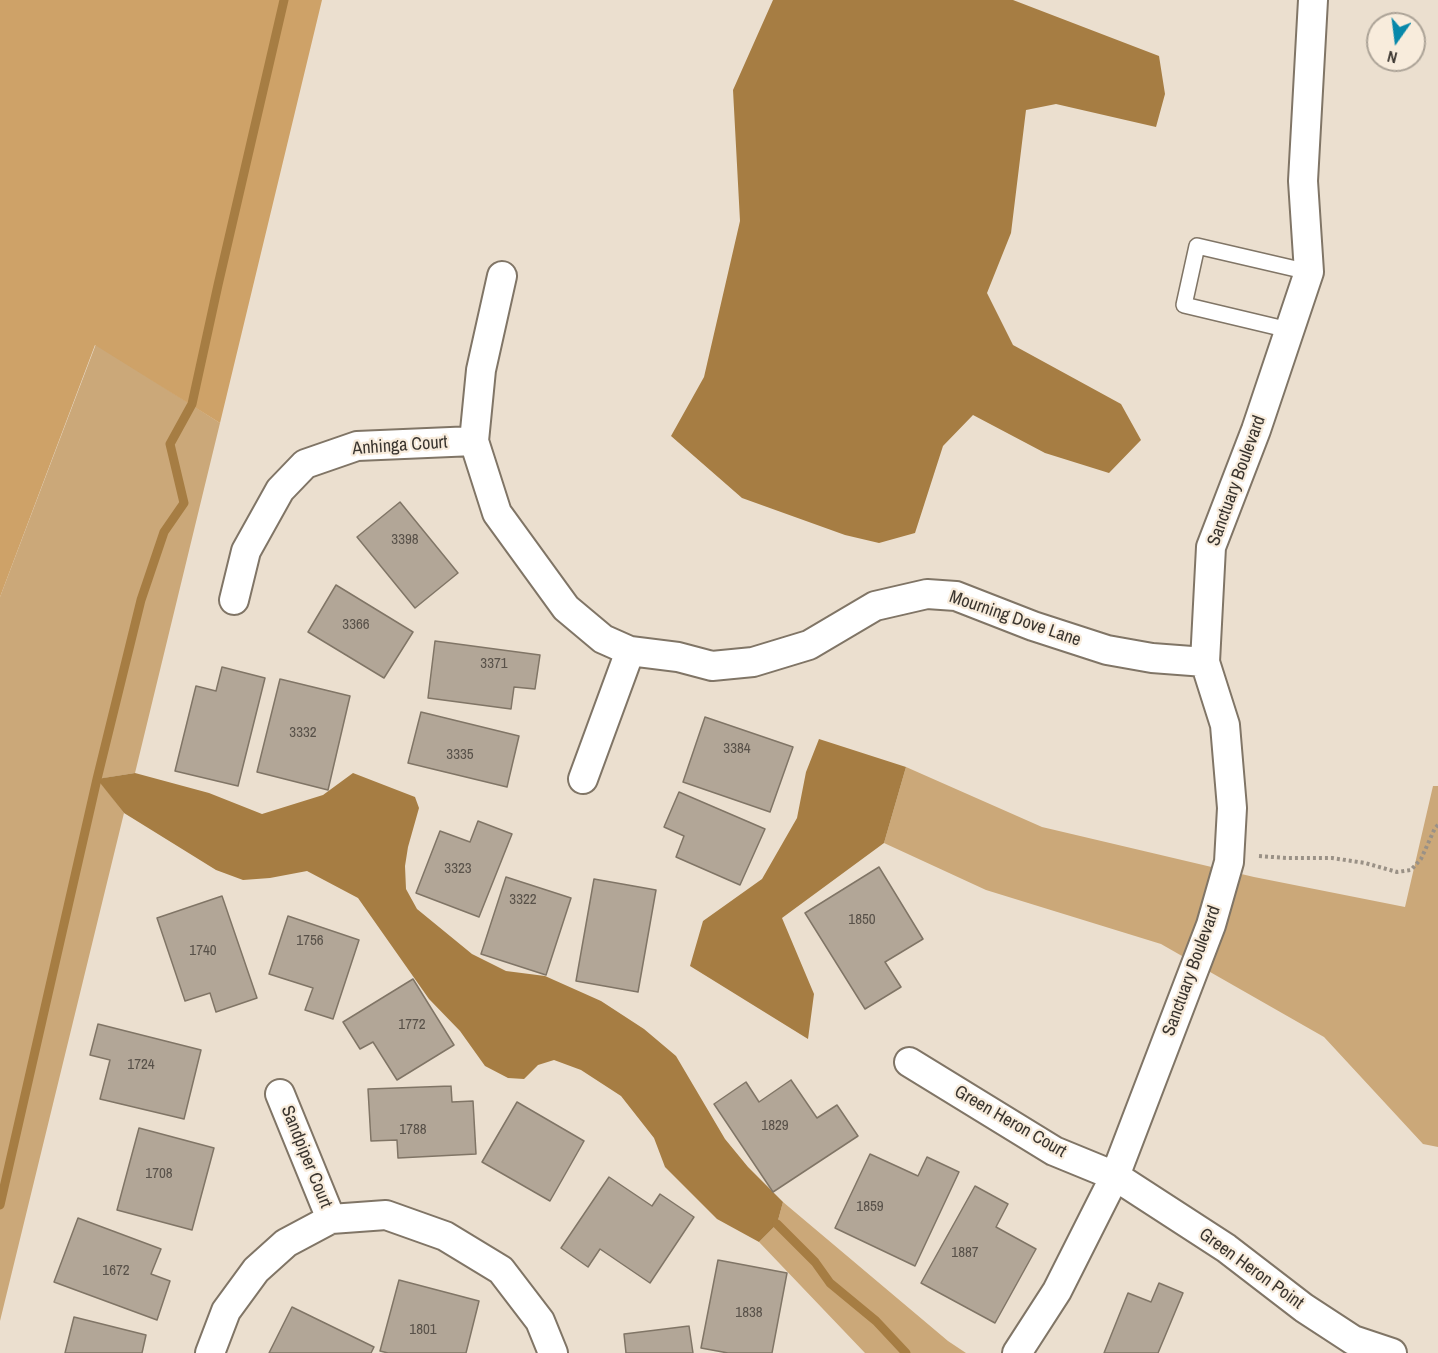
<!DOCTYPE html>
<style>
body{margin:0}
#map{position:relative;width:1438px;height:1353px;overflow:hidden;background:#ebdfcf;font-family:"Archivo Narrow",sans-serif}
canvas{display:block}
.north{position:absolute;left:1366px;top:12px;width:60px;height:60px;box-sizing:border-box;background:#f8ecdc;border:2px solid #aca397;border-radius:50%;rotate:194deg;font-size:16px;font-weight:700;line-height:24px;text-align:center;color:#3a352f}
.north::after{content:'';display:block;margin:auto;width:21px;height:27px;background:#0788aa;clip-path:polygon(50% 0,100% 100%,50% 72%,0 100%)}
</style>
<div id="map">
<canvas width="1438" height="1353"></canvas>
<div class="north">N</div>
</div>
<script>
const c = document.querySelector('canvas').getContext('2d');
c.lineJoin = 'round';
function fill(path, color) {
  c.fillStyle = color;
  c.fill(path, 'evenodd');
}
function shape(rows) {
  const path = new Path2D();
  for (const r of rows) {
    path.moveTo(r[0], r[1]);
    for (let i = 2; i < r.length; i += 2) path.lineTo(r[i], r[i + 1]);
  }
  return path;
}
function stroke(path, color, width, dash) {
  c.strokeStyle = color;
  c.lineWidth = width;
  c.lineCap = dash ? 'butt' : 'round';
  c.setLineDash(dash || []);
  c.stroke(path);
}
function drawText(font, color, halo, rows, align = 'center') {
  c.font = font + ' "Archivo Narrow",sans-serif';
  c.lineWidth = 4.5;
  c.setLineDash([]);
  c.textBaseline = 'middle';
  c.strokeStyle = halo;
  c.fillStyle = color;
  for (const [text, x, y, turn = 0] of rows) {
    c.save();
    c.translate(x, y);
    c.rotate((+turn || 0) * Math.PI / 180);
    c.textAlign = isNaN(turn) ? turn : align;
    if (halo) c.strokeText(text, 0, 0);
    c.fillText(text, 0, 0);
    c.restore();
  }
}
const green = shape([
 [96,344,220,423,135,773,98,779,124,813,0,1321,0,597],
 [906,767,1042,827,1254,877,1405,907,1433,786,1438,786,1438,1147,1423,1144,1324,1037,1161,944,986,890,884,843],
 [783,1202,948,1341,966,1353,865,1353,759,1242,777,1224]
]);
const forest = shape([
 [0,0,322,0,220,423,95,345,0,597]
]);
const water = shape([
 [773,0,1013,0,1159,56,1165,94,1156,127,1056,104,1026,110,1011,233,987,293,1013,345,1121,404,1141,440,1109,473,1045,453,973,415,943,446,915,533,879,543,845,535,742,498,671,436,704,377,740,221,733,90],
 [819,739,906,767,884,843,782,918,814,994,808,1039,690,966,703,921,762,879,797,818,806,772],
 [135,773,209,793,262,814,323,795,353,773,415,797,419,808,408,847,405,866,406,889,417,909,472,954,506,971,545,976,601,1001,644,1029,676,1056,725,1139,748,1167,783,1202,777,1224,759,1242,717,1219,665,1167,654,1138,621,1096,581,1070,554,1060,538,1065,524,1079,508,1078,485,1066,460,1031,429,999,358,898,307,871,270,878,243,880,216,870,124,813,97,779]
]);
const stream = shape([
 [0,1205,97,779,141,600,164,532,184,503,170,444,192,404,218,285,284,0],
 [777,1224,815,1262,830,1283,876,1321,906,1353]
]);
const building = shape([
 [400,502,458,573,415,608,357,537,400,502],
 [336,585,413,632,384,678,308,632,336,585],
 [435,641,540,655,535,689,514,687,511,709,428,698,435,641],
 [222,667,265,678,238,786,175,771,196,686,216,691,222,667],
 [280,679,350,696,328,790,257,772,280,679],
 [421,712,519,736,507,787,408,763,421,712],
 [705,717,793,747,770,812,683,782,705,717],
 [679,792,765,829,740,885,676,857,684,836,664,827,679,792],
 [478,821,512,834,479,917,416,893,440,831,470,842,478,821],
 [879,867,923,939,885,962,901,987,865,1009,805,913,879,867],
 [506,877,571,898,546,975,481,954,506,877],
 [594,879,656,890,638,992,576,981,594,879],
 [222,896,257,998,216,1012,210,993,185,1001,157,918,222,896],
 [288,916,359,940,333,1019,305,1010,313,988,269,974,288,916],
 [413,979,454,1045,397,1080,373,1042,360,1049,343,1022,413,979],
 [98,1024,201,1050,184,1119,100,1099,110,1060,90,1055,98,1024],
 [791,1080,817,1118,837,1105,858,1136,773,1192,714,1104,746,1082,759,1102,791,1080],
 [451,1086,452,1102,473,1101,476,1154,398,1158,397,1140,371,1141,368,1089,451,1086],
 [517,1102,584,1141,550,1201,482,1162,517,1102],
 [139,1128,214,1148,192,1230,117,1210,139,1128],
 [870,1154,918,1176,927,1157,959,1172,915,1266,835,1228,870,1154],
 [609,1177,652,1206,660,1194,694,1217,650,1283,600,1249,588,1267,561,1248,609,1177],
 [975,1186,1008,1204,996,1227,1036,1249,995,1323,921,1283,975,1186],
 [78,1218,161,1249,151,1274,170,1281,157,1320,54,1282,78,1218],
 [718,1260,787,1273,772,1353,728,1353,701,1348,718,1260],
 [399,1280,479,1301,466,1353,388,1353,380,1351,399,1280],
 [1159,1283,1183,1293,1158,1353,1104,1353,1128,1293,1151,1302,1159,1283],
 [292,1307,374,1347,371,1353,269,1353,292,1307],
 [74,1317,146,1335,142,1353,65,1353,74,1317],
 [689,1326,693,1353,626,1353,624,1334,689,1326]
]);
const path = shape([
 [1259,856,1286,858,1332,858,1365,863,1397,872,1411,870,1421,859,1435,828,1438,825]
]);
const service = shape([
 [1289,330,1184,305,1197,246,1309,272]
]);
const minor = shape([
 [502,276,481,370,474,441,497,513,566,608,603,639,630,651,678,657,712,666,753,662,809,645,875,606,927,594,956,596,1033,626,1107,650,1152,658,1205,662],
 [234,600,246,551,280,490,305,464,357,446,474,441],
 [583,779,630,651],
 [909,1062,1054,1151,1115,1176,1226,1248,1304,1308,1353,1340,1392,1353],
 [280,1094,331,1219],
 [210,1353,226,1311,256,1270,286,1243,331,1219,386,1215,445,1236,501,1270,540,1321,553,1353],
 [1017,1353,1057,1291,1115,1176,1211,925,1229,862,1232,808,1225,725,1205,662,1211,547,1256,430,1309,272,1303,181,1313,0]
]);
const numberNames = [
 ["3398",405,540],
 ["3366",356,625],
 ["3371",494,664],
 ["3332",303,733],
 ["3384",737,749],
 ["3335",460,755],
 ["3323",458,869],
 ["3322",523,900],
 ["1850",862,920],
 ["1756",310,941],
 ["1740",203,951],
 ["1772",412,1025],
 ["1724",141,1065],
 ["1829",775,1126],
 ["1788",413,1130],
 ["1708",159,1174],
 ["1859",870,1207],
 ["1887",965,1253],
 ["1672",116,1271],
 ["1838",749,1313],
 ["1801",423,1330]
];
const streetNames = [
 ["Anhinga Court",400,446,-4],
 ["Sanctuary Boulevard",1237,481,-70],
 ["Mourning Dove Lane",1015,619,19],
 ["Sanctuary Boulevard",1192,971,-70],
 ["Green Heron Court",1010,1122,30],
 ["Sandpiper Court",306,1157,68],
 ["Green Heron Point",1251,1269,36]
];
fill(green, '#cba879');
fill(forest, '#cea268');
fill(water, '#a67d43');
stroke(stream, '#a67d43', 9);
fill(building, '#b2a697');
stroke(building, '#807566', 1.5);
stroke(service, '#807566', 18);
stroke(minor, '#807566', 32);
stroke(path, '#9a9186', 4, [3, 3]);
stroke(service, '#fff', 15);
stroke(minor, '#fff', 28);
drawText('15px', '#585149', null, numberNames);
drawText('18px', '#3a352f', '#f8ecdc', streetNames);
</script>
